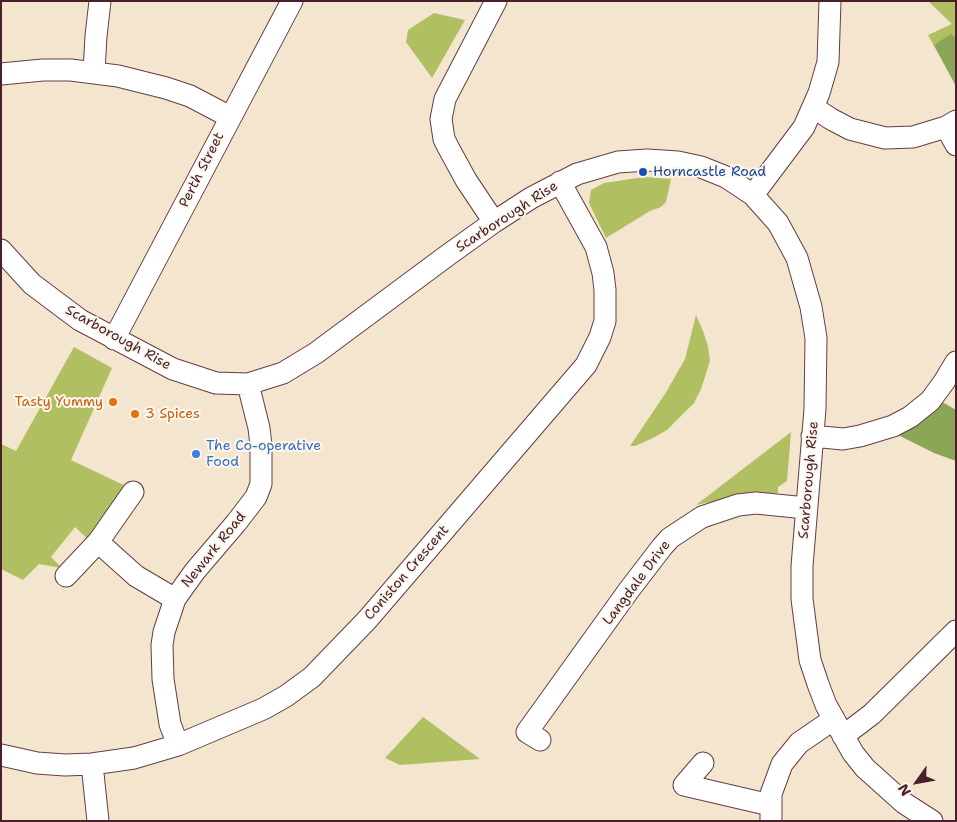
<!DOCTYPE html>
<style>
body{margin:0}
#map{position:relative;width:957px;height:822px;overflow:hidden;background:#f4e6ce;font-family:"Shantell Sans",sans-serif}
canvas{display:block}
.frame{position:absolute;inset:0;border:2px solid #4a1f2b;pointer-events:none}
.north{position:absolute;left:892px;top:757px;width:50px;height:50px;-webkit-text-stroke:4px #fbf7ec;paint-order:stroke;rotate:238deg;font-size:14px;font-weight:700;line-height:20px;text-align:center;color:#4a1f2b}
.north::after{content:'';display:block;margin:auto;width:18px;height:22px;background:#4a1f2b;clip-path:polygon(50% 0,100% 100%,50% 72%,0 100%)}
</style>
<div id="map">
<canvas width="957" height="822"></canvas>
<div class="frame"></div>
<div class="north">N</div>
</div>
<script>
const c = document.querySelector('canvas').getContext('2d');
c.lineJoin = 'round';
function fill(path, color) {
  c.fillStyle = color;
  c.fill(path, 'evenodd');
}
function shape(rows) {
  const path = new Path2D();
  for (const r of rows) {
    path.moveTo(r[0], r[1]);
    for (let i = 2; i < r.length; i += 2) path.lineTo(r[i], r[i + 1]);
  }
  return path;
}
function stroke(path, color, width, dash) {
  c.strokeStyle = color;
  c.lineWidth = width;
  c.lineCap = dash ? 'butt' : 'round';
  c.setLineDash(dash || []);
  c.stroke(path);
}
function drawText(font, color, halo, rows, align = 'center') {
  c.font = font + ' "Shantell Sans",sans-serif';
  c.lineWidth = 4;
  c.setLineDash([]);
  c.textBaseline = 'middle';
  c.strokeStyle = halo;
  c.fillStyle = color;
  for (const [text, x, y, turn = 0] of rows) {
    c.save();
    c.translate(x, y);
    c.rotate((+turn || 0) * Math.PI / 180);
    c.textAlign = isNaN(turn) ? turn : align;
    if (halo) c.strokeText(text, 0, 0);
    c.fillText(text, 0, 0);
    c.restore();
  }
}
const green = shape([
 [928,1,956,1,956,86,928,35,952,24],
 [434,13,465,20,432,78,406,42,408,30],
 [644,177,671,179,666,202,661,207,650,211,606,238,589,203,591,190,604,183],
 [696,315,703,331,708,346,710,361,701,389,694,403,667,430,651,439,635,446,630,446,665,394,685,359],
 [74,347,112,368,71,460,132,489,90,541,75,527,51,557,62,568,39,564,23,580,1,569,1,444,16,451],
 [791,432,787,481,778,487,778,493,739,496,696,505],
 [423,717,480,759,400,765,385,758]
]);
const forest = shape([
 [951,34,956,38,956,86,934,45],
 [939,400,956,410,956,461,934,453,898,435]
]);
const minor = shape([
 [94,72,96,36,100,1],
 [1,74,43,70,71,70,118,76,166,88,190,96,230,117],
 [813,107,831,119,850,129,885,138,913,137,946,127,956,121],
 [946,127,956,145],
 [753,195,804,127,819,93,828,62,830,1],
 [494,222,466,180,448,147,444,139,441,119,445,99,496,1],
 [1,250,32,284,80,320,173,369,216,383,248,384,283,373,316,353,448,255,494,222,531,198,577,174,618,162,647,160,678,162,701,167,726,177,753,195,778,223,797,258,811,307,816,338,815,409,802,566,802,599,810,660,818,684,826,705,853,753,865,768,904,803,932,821],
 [114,339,292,1],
 [812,436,843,439,860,436,893,426,910,417,930,401,944,382,956,362],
 [98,542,133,492],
 [66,576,98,542,136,576,175,599],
 [843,736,872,714,956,631],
 [540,740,527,732,629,590,662,547,670,538,702,517,738,505,756,503,806,508],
 [178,745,170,724,163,679,162,645,164,632,175,599,195,571,236,523,256,497,261,484,261,446,259,428,248,384],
 [1,755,37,763,65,765,92,764,134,758,178,745,263,709,286,696,312,677,367,620,586,365,600,337,605,321,605,290,603,273,596,247,560,182],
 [703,763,684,785,770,805],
 [92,764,98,821],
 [771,821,771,794,782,764,799,743,834,719]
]);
const markers = [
 [643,172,5,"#1a4fb4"],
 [113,402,5,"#e8710a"],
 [135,414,5,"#e8710a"],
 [196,454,5,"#3f7fe0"]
];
const streetNames = [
 ["Perth Street",202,170,-63],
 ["Scarborough Rise",507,217,-33],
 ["Scarborough Rise",118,338,29],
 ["Scarborough Rise",809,480,-85],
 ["Newark Road",214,550,-51],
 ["Coniston Crescent",407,573,-49],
 ["Langdale Drive",637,583,-53]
];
const transitNames = [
 ["Horncastle Road",653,172]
];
const foodNames = [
 ["Tasty Yummy",103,402],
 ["3 Spices",145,414,"left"]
];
const shopNames = [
 ["The Co-operative",206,446],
 ["Food",206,462]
];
fill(green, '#b0bf61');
fill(forest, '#8ca657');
stroke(minor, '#643d43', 23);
stroke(minor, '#fff', 21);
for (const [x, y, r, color] of markers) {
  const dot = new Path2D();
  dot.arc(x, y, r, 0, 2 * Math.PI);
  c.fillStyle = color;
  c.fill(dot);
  stroke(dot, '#fbf7ec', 2);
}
drawText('14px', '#4a1f2b', '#fbf7ec', streetNames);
drawText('14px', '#164399', '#fbf7ec', transitNames, 'left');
drawText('14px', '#c56008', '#fbf7ec', foodNames, 'right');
drawText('14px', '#366cbe', '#fbf7ec', shopNames, 'left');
</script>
